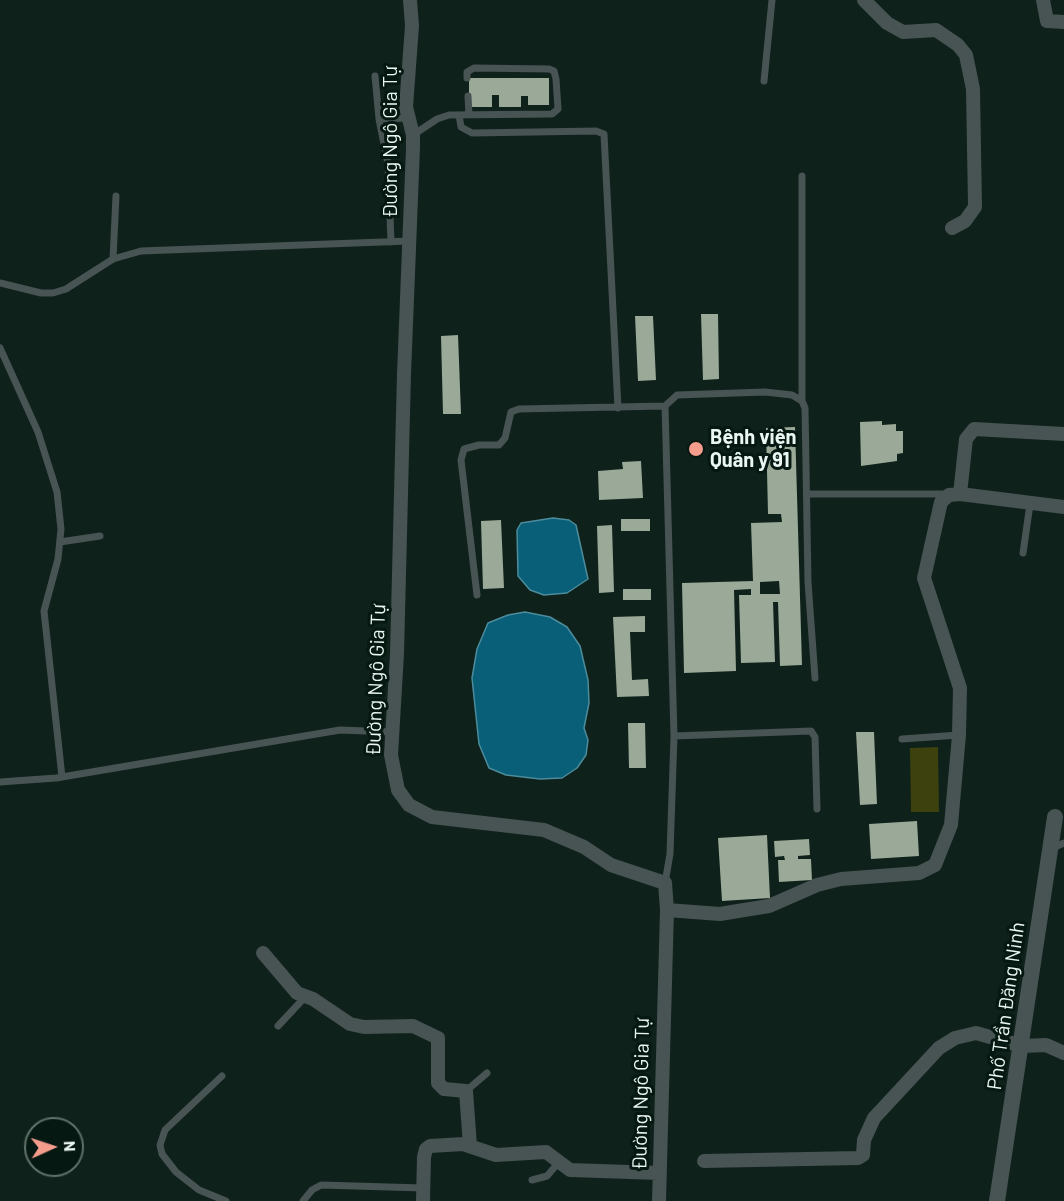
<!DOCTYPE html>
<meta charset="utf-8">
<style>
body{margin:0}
#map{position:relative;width:1064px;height:1201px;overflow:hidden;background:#0e211a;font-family:Barlow,sans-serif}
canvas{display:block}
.north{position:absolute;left:24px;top:1117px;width:60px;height:60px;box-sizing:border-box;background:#051811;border:2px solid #61716b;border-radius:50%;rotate:87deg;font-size:16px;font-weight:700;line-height:24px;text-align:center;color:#eaf6f1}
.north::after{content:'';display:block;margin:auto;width:21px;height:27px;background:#f49d8c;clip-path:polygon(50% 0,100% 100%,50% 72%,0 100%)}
</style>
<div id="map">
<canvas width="1064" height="1201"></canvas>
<div class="north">N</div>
</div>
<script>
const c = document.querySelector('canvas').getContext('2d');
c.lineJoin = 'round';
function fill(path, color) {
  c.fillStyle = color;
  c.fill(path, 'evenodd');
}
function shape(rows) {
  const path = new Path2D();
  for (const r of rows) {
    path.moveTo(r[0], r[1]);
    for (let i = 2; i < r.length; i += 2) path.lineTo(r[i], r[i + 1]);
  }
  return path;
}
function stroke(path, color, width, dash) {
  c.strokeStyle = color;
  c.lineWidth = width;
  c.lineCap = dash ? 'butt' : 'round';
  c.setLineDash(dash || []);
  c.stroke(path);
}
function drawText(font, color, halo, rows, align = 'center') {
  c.font = font + ' Barlow,sans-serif';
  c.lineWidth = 6;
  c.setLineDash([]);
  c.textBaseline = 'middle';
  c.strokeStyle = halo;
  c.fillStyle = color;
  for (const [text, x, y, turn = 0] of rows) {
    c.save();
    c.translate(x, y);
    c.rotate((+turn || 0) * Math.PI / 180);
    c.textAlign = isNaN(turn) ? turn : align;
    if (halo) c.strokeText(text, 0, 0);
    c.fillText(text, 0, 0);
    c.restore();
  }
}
const green = shape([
 [938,747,939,812,911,812,910,748]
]);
const water = shape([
 [553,518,569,520,576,525,588,579,567,593,544,595,530,590,518,576,517,530,521,523,553,518],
 [525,612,550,617,567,627,580,646,588,680,589,703,584,728,588,740,586,755,577,768,562,778,540,779,506,775,489,768,479,744,472,678,477,649,488,623,508,615,525,612]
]);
const building = shape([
 [469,78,549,78,549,105,528,105,528,96,521,96,521,107,499,107,499,95,492,95,492,107,469,107],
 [701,314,718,314,719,379,703,380],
 [635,316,653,316,656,380,638,381],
 [458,335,461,414,443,414,441,336],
 [882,421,882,425,896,424,896,431,903,431,903,453,897,454,897,461,861,466,860,422],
 [795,427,802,665,780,666,778,602,773,602,775,662,741,663,739,595,751,595,751,589,734,590,736,671,684,673,682,583,753,581,751,523,782,522,781,514,768,514,766,428],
 [779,581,780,594,760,594,760,582],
 [641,461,643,498,599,500,598,471,623,469,622,462],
 [621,519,650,519,650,531,621,531],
 [501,520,504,588,483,589,481,521],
 [612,525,614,592,599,593,597,526],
 [623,589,651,589,651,600,623,600],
 [645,616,645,632,630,632,632,680,648,679,649,696,617,697,613,617],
 [628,723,645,723,646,768,629,768],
 [856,732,874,732,877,804,860,805],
 [917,821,919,856,871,859,869,824],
 [767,835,770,898,722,901,718,838],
 [809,839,810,855,798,856,798,859,811,859,812,880,779,882,778,860,785,860,784,856,775,857,774,841]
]);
const service = shape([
 [375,76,379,119,388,164,391,242],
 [764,81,772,0],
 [468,96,469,115],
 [459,115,461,127,472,133,596,131,604,134,618,408],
 [379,119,408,118],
 [413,135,437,119,449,115,552,114,558,109,556,79,554,71,549,69,474,68,467,72,467,78],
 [802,176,802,401],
 [113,259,116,196],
 [0,283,41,293,53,293,66,289,113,259,141,251,409,241],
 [0,348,38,432,57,492,61,529,58,559,44,611,62,777],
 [807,494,946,494],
 [60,542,100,536],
 [1023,553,1030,504],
 [477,595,461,460,464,449,479,445,499,445,505,438,511,412,519,409,665,406],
 [674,736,811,731,815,737,817,809],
 [902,739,959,735],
 [0,782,56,778,340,730,393,732],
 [1053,848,1064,843],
 [665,883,670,854,674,736,665,406,677,395,765,392,792,395,802,401,805,408,808,582,815,678],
 [278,1026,306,996],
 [222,1076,165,1130,160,1145,162,1154,176,1172,199,1190,226,1201],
 [466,1091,487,1073],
 [532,1180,547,1176,559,1162],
 [303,1201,312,1190,321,1185,423,1188]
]);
const minor = shape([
 [410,0,412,26,406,107,413,135,413,148,404,374,397,654,391,755,398,790,409,805,432,817,544,830,584,847,611,865,665,883,667,910,659,1201],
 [864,0,887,23,903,32,936,30,958,45,966,55,973,89,975,207,965,221,952,228],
 [1043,0,1047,21,1064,22],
 [960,494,966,439,974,429,1064,434],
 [667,910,720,914,744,910,769,906,817,885,841,879,919,873,935,865,951,825,959,735,960,688,924,578,941,502,949,495,960,494,1064,507],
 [263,953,297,993,313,999,350,1024,364,1027,413,1026,438,1038,438,1083,444,1089,466,1091,470,1146],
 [704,1161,858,1158,863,1155,864,1140,874,1118,939,1048,955,1038,976,1033,1022,1046,1046,1045,1064,1053],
 [423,1201,424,1157,426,1149,430,1146,463,1144,496,1155,546,1152,570,1170,659,1173]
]);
const tertiary = shape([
 [997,1201,1055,817]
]);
const markers = [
 [696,449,8,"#f49d8c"]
];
const streetNames = [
 ["Đường Ngô Gia Tự",390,142,-90],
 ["Đường Ngô Gia Tự",376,680,-88],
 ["Phố Trần Đăng Ninh",1006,1006,-82],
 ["Đường Ngô Gia Tự",641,1094,-89]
];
const poiNames = [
 ["Bệnh viện",710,437],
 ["Quân y 91",710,460]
];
fill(green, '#3c410e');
fill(water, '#085f77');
stroke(water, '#4c8c9c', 1.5);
fill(building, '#9aa998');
stroke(service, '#485353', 7);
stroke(minor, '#485353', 14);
stroke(tertiary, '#485353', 16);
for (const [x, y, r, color] of markers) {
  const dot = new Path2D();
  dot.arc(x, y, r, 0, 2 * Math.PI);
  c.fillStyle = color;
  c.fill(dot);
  stroke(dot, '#051811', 2);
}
drawText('20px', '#eaf6f1', '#051811', streetNames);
drawText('bold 20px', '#eaf6f1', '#051811', poiNames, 'left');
</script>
